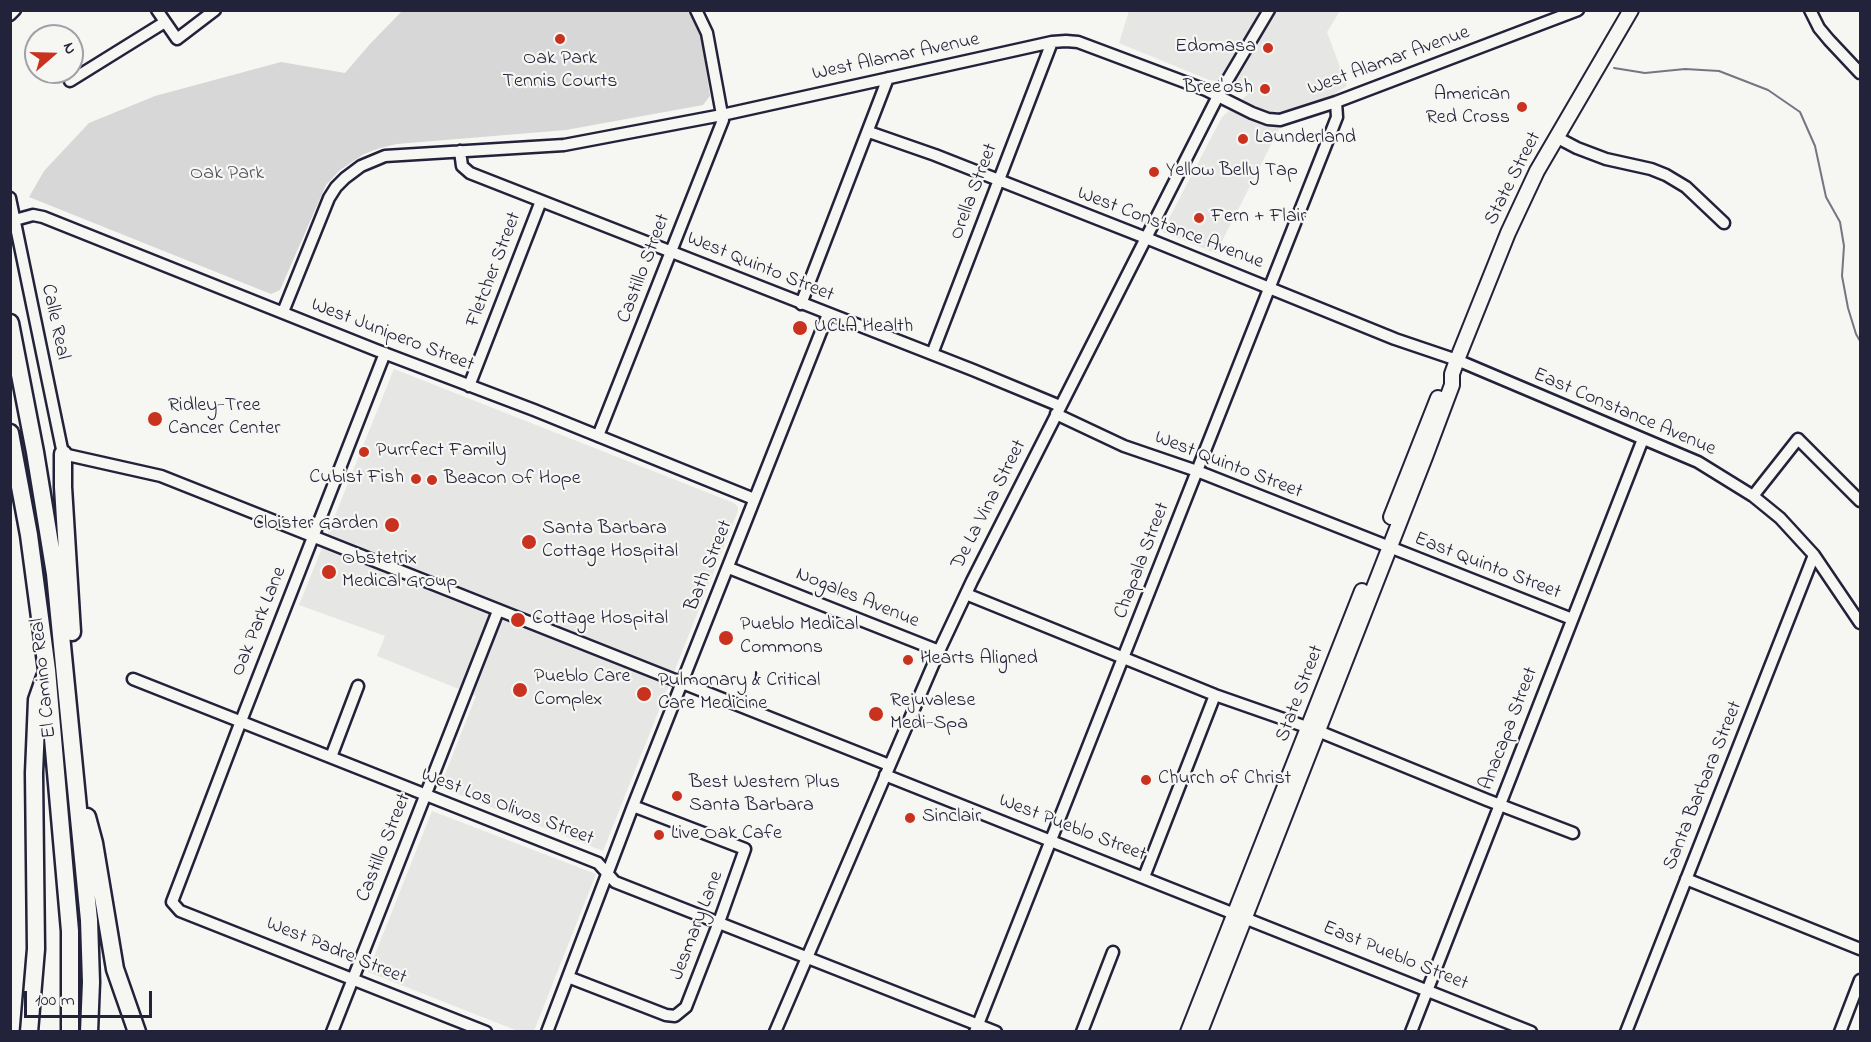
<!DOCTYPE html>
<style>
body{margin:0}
#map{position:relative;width:1871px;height:1042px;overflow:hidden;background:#f6f6f2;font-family:"Indie Flower",sans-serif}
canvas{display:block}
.frame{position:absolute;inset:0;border:12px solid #22223b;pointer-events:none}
.north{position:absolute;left:24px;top:24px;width:60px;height:60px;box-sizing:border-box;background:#f6f6f2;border:2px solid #a1a1a9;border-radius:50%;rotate:70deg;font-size:16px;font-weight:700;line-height:24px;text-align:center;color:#22223b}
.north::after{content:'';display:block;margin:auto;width:21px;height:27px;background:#c8321e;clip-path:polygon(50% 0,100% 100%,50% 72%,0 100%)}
.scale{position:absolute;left:24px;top:991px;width:128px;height:27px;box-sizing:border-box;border:3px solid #22223b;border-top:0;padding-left:8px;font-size:18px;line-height:21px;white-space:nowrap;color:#22223b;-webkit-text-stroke:4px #f6f6f2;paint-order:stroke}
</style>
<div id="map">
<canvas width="1871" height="1042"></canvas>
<div class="frame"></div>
<div class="north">N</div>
<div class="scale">100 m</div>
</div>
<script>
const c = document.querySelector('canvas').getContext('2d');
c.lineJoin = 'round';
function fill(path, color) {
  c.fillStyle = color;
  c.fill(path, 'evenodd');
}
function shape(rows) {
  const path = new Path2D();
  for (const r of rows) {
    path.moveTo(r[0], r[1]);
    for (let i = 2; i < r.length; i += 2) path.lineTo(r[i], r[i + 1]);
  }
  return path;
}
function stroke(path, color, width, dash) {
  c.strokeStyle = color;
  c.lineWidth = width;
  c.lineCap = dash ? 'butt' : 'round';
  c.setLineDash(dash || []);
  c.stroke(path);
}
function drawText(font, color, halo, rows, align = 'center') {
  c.font = font + ' "Indie Flower",sans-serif';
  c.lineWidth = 4.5;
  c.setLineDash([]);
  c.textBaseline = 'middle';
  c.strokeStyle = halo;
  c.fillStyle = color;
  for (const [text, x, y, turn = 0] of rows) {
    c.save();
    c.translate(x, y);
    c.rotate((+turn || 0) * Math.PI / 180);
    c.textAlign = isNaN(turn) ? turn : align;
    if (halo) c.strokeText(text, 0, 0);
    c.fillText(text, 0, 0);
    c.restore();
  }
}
const built = shape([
 [1129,11,1340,11,1327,32,1347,86,1279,129,1216,253,1162,232,1222,117,1247,95,1243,85,1209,80,1119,43],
 [394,369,734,503,738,507,738,511,603,851,440,787,476,696,377,656,385,636,299,605],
 [432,811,596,874,534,1031,518,1031,368,972]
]);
const green = shape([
 [403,10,687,11,693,17,701,35,710,96,703,105,566,130,397,144,380,148,364,154,340,170,326,185,280,290,271,294,29,197,44,171,89,123,155,96,281,62,345,73,370,44]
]);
const stream = shape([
 [1614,68,1645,73,1685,69,1719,71,1768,90,1800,112,1815,146,1826,197,1840,222,1844,246,1842,276,1848,308,1856,334,1860,341]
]);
const minor = shape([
 [157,10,177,39,215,10],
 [1810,10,1819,28,1829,40,1860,73],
 [10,15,15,10],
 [70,81,165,22],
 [869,132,935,155,1146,238,1395,339,1457,360,1698,462,1753,496,1780,518,1814,555,1860,623],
 [1556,137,1577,148,1606,159,1651,169,1666,175,1686,187,1724,223],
 [460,151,462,166,470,173,973,370,1060,406],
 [10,198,63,454,161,476,889,765],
 [15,220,33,215,43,217,376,350,534,410,754,499],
 [801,304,888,78],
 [283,312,329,198,336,187,345,178,361,166,385,156,564,145,722,115,971,60,1052,42,1066,41,1078,42,1206,90,1252,113,1268,119,1280,120,1336,102,1578,10],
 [385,353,241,721,172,902,180,911,486,1032],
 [932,354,1052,42],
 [469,386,541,201],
 [1056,414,1124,446,1197,471,1572,619],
 [598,436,723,120,707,33,696,10],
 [1753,496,1798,439,1860,501],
 [729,568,939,651],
 [966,594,1215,695,1318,731,1487,800,1573,833],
 [133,679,598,863,615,882,996,1032],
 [331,757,358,686],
 [885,775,1531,1032],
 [1144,877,1215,695],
 [1686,879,1860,949],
 [568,977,666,1015,675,1016,686,1007,719,922,745,849,633,806],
 [332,1032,498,611],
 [547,1032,633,806,828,314],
 [775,1032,939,651,972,581,1218,96,1269,10],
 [975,1032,1337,117,1336,102],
 [1082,1032,1113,952],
 [1411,1032,1643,439],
 [1626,1032,1814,555],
 [1840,1032,1860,980]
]);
const major = shape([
 [1391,517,1438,398],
 [1188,1032,1362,591],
 [1200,1032,1425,457,1452,385,1452,374,1457,360,1508,233,1537,171,1631,10]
]);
const highway = shape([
 [10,323,35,452,55,574,89,920,91,982,89,1032],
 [10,433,29,535,47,670,70,931,70,1032],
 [63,454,63,487,72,632],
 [87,817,94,843,115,969,137,1032],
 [29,1032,36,949,34,773,37,700,45,677]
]);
const markers = [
 [560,39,6,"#c8321e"],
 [1268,48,6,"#c8321e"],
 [1265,89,6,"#c8321e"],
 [1522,107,6,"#c8321e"],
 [1243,139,6,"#c8321e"],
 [1154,172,6,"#c8321e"],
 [1199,218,6,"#c8321e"],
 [800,328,8,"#c8321e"],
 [155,419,8,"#c8321e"],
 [364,452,6,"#c8321e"],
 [416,479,6,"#c8321e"],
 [432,480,6,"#c8321e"],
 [392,525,8,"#c8321e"],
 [529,542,8,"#c8321e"],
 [329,572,8,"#c8321e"],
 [518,620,8,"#c8321e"],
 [726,638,8,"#c8321e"],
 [908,660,6,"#c8321e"],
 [520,690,8,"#c8321e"],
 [644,694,8,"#c8321e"],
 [876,714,8,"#c8321e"],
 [1146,780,6,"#c8321e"],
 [677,796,6,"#c8321e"],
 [910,818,6,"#c8321e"],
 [659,835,6,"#c8321e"]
];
const poiNames = [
 ["Edomasa",1256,48,"right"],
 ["Oak Park",560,60,"center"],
 ["Tennis Courts",560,83,"center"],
 ["Bree'osh",1253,89,"right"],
 ["American",1510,96,"right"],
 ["Red Cross",1510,119,"right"],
 ["Launderland",1255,139],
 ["Yellow Belly Tap",1166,172],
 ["Fern + Flair",1211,218],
 ["UCLA Health",814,328],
 ["Ridley-Tree",168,407],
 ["Cancer Center",168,430],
 ["Purrfect Family",376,452],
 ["Cubist Fish",404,479,"right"],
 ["Beacon Of Hope",444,480],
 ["Cloister Garden",378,525,"right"],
 ["Santa Barbara",542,530],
 ["Cottage Hospital",542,553],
 ["Obstetrix",342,560],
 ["Medical Group",342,583],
 ["Cottage Hospital",532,620],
 ["Pueblo Medical",740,626],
 ["Commons",740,649],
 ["Hearts Aligned",920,660],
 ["Pueblo Care",534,678],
 ["Complex",534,701],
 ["Pulmonary & Critical",658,682],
 ["Care Medicine",658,705],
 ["Rejuvalese",890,702],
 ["Medi-Spa",890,725],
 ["Church of Christ",1158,780],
 ["Best Western Plus",689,784],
 ["Santa Barbara",689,807],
 ["Sinclair",922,818],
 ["Live Oak Cafe",671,835]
];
const streetNames = [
 ["West Alamar Avenue",896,58,-12],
 ["West Alamar Avenue",1389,62,-20],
 ["State Street",1514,179,-63],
 ["Orella Street",975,192,-69],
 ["West Constance Avenue",1170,229,21],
 ["West Quinto Street",760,268,22],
 ["Castillo Street",645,269,-69],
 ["Fletcher Street",495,270,-69],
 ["Calle Real",54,322,78],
 ["West Junipero Street",392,336,21],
 ["East Constance Avenue",1624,413,23],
 ["West Quinto Street",1228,466,21],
 ["De La Vina Street",990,505,-63],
 ["Chapala Street",1143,561,-69],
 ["Bath Street",710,566,-68],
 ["East Quinto Street",1487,567,21],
 ["Nogales Avenue",857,599,22],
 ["Oak Park Lane",260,622,-68],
 ["El Camino Real",45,678,-96],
 ["State Street",1301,694,-69],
 ["Anacapa Street",1510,729,-69],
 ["Santa Barbara Street",1704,786,-68],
 ["West Los Olivos Street",507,808,21],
 ["West Pueblo Street",1072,829,21],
 ["Castillo Street",385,848,-68],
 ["Jesmary Lane",698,926,-69],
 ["West Padre Street",336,952,22],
 ["East Pueblo Street",1395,957,22]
];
const parkNames = [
 ["Oak Park",227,175]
];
fill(built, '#e6e6e4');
fill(green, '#d7d7d7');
stroke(stream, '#757583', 2);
stroke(minor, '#22223b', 15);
stroke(major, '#22223b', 18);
stroke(highway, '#22223b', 21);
stroke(minor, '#f6f6f2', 10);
stroke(major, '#f6f6f2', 14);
stroke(highway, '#f6f6f2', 16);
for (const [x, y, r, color] of markers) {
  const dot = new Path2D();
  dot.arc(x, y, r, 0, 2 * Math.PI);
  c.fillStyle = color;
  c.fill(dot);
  stroke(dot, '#f6f6f2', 2);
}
drawText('20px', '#22223b', '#f6f6f2', poiNames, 'left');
drawText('20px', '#22223b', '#f6f6f2', streetNames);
drawText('20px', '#4f4f62', '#f6f6f2', parkNames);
</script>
